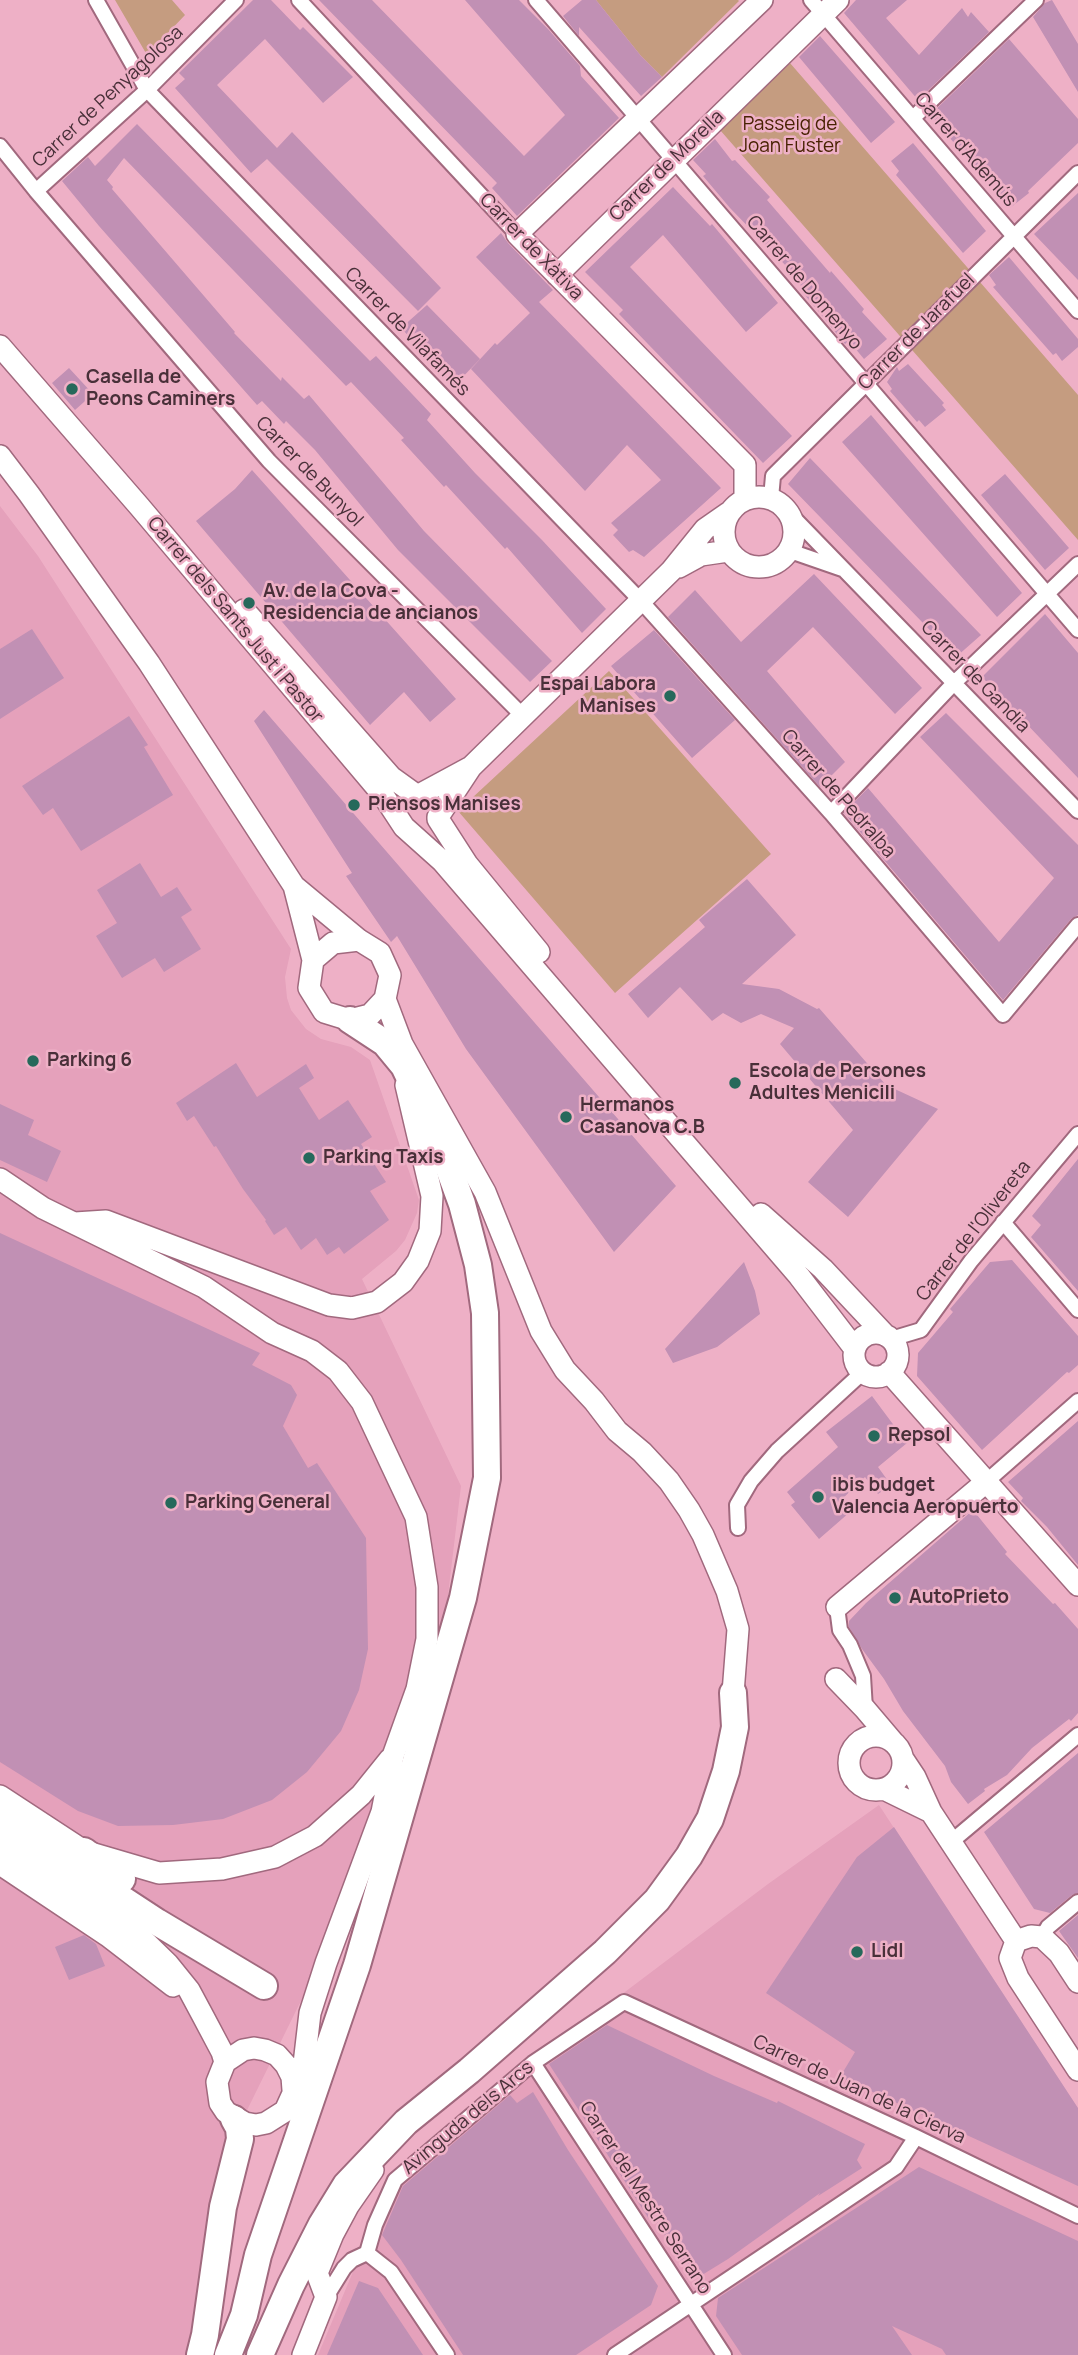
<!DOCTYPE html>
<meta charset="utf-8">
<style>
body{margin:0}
canvas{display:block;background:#eeb0c6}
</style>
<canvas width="1078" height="2355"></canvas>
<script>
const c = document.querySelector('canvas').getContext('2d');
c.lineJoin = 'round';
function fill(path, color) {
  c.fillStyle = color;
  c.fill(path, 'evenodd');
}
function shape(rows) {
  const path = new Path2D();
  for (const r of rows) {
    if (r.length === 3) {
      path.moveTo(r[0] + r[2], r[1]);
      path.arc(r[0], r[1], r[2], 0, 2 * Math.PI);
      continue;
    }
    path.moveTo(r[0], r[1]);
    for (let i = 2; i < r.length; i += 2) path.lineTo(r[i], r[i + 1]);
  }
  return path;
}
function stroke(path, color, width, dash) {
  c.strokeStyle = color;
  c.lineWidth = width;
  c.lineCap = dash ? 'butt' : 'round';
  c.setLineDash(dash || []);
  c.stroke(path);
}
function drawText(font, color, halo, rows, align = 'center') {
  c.font = font + ' Manrope,sans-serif';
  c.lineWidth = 5;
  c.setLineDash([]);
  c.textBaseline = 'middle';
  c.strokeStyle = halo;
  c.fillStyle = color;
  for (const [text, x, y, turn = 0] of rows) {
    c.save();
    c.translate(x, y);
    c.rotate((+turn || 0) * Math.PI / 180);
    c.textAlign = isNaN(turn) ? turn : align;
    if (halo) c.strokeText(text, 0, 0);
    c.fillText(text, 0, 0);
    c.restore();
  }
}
const built = shape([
 [0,506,38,556,291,949,285,977,287,998,291,1010,306,1029,321,1039,351,1047,370,1060,419,1200,417,1213,405,1240,396,1251,362,1279,461,1486,444,1629,396,1808,219,2167,189,2355,0,2355],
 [879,1805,1078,2110,1078,2355,318,2355,392,2179,605,2007,768,1884]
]);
const green = shape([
 [115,0,172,0,185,15,147,55],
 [596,0,738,0,739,1,662,77,641,56],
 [790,63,1078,395,1078,540,720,130],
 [609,671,771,854,615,993,458,811]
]);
const building = shape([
 [253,0,271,0,300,30,303,27,353,77,323,103,265,39,217,85,277,148,292,132,441,288,418,311,267,159,251,173,175,88,185,79,179,73],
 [319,0,372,0,524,156,565,115,465,0,519,0,548,29,580,66,581,76,619,118,517,216,492,188,497,183],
 [582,0,596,0,641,56,662,77,641,96,579,27,579,36,563,16],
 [856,0,907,0,886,18,919,55,962,8,968,17,971,12,989,32,918,100,844,13],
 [1052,0,1078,44,1078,92,1033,17,1045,3],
 [820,36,895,122,871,143,799,57],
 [1009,39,1078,119,1078,143,1028,191,1029,193,1010,208,930,115],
 [137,124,370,361,376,356,431,414,427,420,475,473,542,540,606,609,582,633,507,547,505,549,446,485,444,487,401,440,404,438,351,382,346,386,124,158,107,180,113,187,112,189,235,332,234,333,281,381,282,377,304,399,309,395,424,531,552,661,530,682,398,550,315,450,286,421,284,424,262,401,257,405,99,226,62,181,88,157,95,166],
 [715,139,732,161,735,160,770,197,767,200,830,273,831,271,864,309,862,312,887,339,864,359,849,341,845,344,800,289,802,287,787,270,789,269,730,208,703,176,706,174,693,160],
 [913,143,986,231,963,253,896,175,899,171,891,161],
 [673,187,710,226,712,224,778,303,746,332,663,235,630,267,792,436,763,463,619,314,623,310,585,272],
 [1078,193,1078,280,1034,234],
 [501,233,508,243,553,290,539,302,721,488,644,557,633,550,629,552,613,535,618,530,611,523,661,480,627,445,585,491,471,369,495,343,497,345,530,313,476,257],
 [1009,257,1078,339,1078,347,1062,361,1056,353,1053,355,993,287,996,285,989,275],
 [427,305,480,359,455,385,401,328],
 [908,364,944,403,942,405,946,410,925,427,919,420,917,422,890,391,892,389,887,382,897,367,899,371],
 [69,368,93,394,75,410,52,383],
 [871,415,1022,593,997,617,842,442],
 [810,458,981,635,956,657,788,484],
 [252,470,456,699,430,722,404,692,370,725,196,521,235,489],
 [1005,474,1069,548,1045,570,981,495],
 [814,574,922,688,895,714,813,627,767,671,845,762,820,787,668,617,695,590,741,642],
 [1045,614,1078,653,1078,778,982,677],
 [32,629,64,678,0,719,0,649],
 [654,630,735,720,692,758,611,666],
 [264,710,676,1186,614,1252,466,1049,397,936,391,942,346,876,352,873,254,721],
 [946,713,1078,845,1078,915,1071,919,1003,1000,844,813,868,788,999,942,1054,878,920,737],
 [129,716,148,745,144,747,173,795,81,851,53,808,43,815,22,786],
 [140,863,161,897,177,887,192,910,181,917,201,949,164,972,155,958,122,978,96,936,117,923,97,890],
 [747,879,796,935,742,984,779,989,817,1009,819,1008,886,1085,938,1109,848,1217,808,1182,853,1130,780,1044,794,1028,761,1014,741,1023,723,1013,712,1021,680,987,648,1018,628,994,705,927,699,920],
 [236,1063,257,1097,306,1064,314,1078,299,1088,319,1120,348,1100,372,1137,361,1144,386,1182,370,1191,389,1220,344,1254,339,1247,327,1255,316,1238,301,1250,286,1227,274,1235,265,1221,266,1220,243,1189,216,1146,214,1147,194,1116,187,1121,176,1103],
 [0,1104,34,1120,28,1135,61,1151,47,1182,0,1160],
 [1078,1159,1078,1291,1031,1237,1041,1225,1032,1216],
 [0,1233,260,1353,252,1365,291,1385,297,1395,283,1426,308,1468,317,1463,366,1538,368,1649,359,1690,341,1731,307,1772,272,1800,223,1819,173,1825,118,1826,78,1811,0,1762],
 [1012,1260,1078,1336,1078,1365,1069,1373,1067,1372,982,1450,917,1376,918,1353,953,1312,950,1309,990,1262],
 [744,1262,755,1291,760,1314,717,1347,673,1363,665,1349],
 [872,1396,907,1443,878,1467,891,1485,878,1494,865,1477,840,1501,850,1512,819,1539,791,1505,795,1502,787,1492,838,1447,826,1432],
 [1078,1421,1078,1565,1047,1527,1021,1501,1023,1498,1008,1482],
 [973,1510,1007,1552,1005,1554,1053,1604,1055,1603,1078,1629,1078,1713,1071,1721,1069,1719,1032,1748,1007,1775,984,1789,985,1791,968,1804,951,1782,945,1766,903,1711,884,1679,862,1649,849,1627,849,1621,866,1603],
 [1078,1753,1078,1893,1072,1895,1050,1913,1034,1909,984,1832],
 [894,1827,1078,2108,1078,2186,840,2077,855,2052,766,1993,857,1857],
 [1078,1915,1078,1958,1059,1931],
 [84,1935,96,1944,105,1966,69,1980,55,1947],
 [607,2025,714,2076,777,2103,778,2101,865,2144,857,2160,862,2168,818,2196,820,2193,728,2259,702,2275,688,2273,651,2213,649,2219,549,2064],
 [533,2092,568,2150,658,2286,651,2305,576,2355,463,2355,401,2260,382,2235,403,2186,510,2095,517,2103],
 [919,2167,1078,2241,1078,2355,946,2355,942,2349,892,2326,912,2355,742,2355,716,2316,718,2298],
 [359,2281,378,2288,423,2355,327,2355]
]);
const street = shape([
 [96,0,147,90,641,601,831,813,1003,1015,1078,925],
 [299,0,517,234],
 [536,0,1078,630],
 [811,0,1078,311],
 [913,118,1036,0],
 [0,146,36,191,269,461,523,716],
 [36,191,147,90,236,0],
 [771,498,773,476,1078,173],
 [791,515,1078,811],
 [790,551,842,569],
 [831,813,954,683,1078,564],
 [1003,1222,1078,1310],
 [891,1339,921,1330,971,1261,1078,1134],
 [986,1482,1078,1401],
 [738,1528,737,1505,751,1481,777,1451,863,1372],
 [837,1607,840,1630,850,1645,863,1676,865,1709],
 [951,1842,1078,1735],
 [1042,1937,1048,1927,1078,1902],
 [533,2063,724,2355],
 [367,2253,375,2225,395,2180,533,2063,624,2002,916,2137,1078,2216],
 [367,2253,391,2272,447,2355],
 [326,2297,344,2268,352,2260,367,2253],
 [615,2355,896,2167,916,2137]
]);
const secondary = shape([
 [557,275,838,0],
 [0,346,139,506,383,795,404,827,442,861,799,1276,855,1349],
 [0,456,29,494,149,663,294,886,359,940,380,953,390,975,385,999,402,1044,485,1192,541,1331,565,1370,594,1401,617,1431,642,1452,669,1481,689,1510,703,1535,727,1591,738,1629,733,1693],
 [759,532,35],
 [745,499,745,465,517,234,762,0],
 [679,567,701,555,728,551],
 [244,610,391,777,416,795],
 [419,795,469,768],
 [438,817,471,767,671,571,705,529,728,513],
 [438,819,467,864,539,952],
 [294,886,313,960,309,988,324,1012,350,1020,370,1015,385,999],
 [313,960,333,943,359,940],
 [0,1179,43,1208,204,1287,272,1333,312,1351,338,1371,362,1402,416,1517,427,1587,427,1639,417,1689,393,1756,382,1812,326,1963,310,2013,304,2064,300,2078,285,2111,266,2123,256,2125,245,2123,226,2112,220,2103,217,2082,225,2062,243,2050,254,2048,265,2050,277,2055,286,2065,292,2077,293,2090],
 [761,1214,823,1269,885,1335],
 [75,1223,106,1221,329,1305,352,1308,377,1302,403,1282,418,1261,430,1231,432,1196,406,1085],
 [876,1355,22],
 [889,1372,1078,1585],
 [837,1607,986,1482],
 [836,1679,865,1709,893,1742],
 [876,1763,27],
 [903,1759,915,1777,931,1812,1016,1941],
 [884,1789,931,1812],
 [0,1796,84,1851,159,1873,222,1869,275,1857,315,1836,361,1795,390,1759],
 [0,1841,129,1926,168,1964,189,1990,204,2018,222,2052,225,2062],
 [0,1864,108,1936,173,1986],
 [1078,1982,1059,1953,1042,1937,1031,1936,1016,1941,1010,1958,1018,1978,1078,2070],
 [303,2355,326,2297,317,2273,333,2234,348,2206,373,2170]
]);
const highway = shape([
 [0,1819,157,1922,264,1986],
 [84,1851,122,1879],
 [200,2355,205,2335,223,2207,240,2139,239,2128,234,2119],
 [228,2355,244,2315,258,2255,357,1965,463,1598,487,1478,485,1313,478,1265,462,1204,436,1133,404,1066,385,1043,350,1020],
 [260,2355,291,2285,322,2224,346,2185,406,2122,469,2071,605,1952,657,1900,689,1856,710,1819,726,1771,735,1727,733,1693]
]);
const markers = [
 [72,389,7,"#26695b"],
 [249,603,7,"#26695b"],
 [670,696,7,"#26695b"],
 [354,805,7,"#26695b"],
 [33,1061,7,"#26695b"],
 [735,1083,7,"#26695b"],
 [566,1117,7,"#26695b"],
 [309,1158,7,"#26695b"],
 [874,1436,7,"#26695b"],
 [818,1497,7,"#26695b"],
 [171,1503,7,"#26695b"],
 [895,1598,7,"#26695b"],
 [857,1952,7,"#26695b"]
];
const streetNames = [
 ["Carrer de Penyagolosa",108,97,-43],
 ["Carrer d'Ademús",965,150,49],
 ["Carrer de Morella",667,166,-44],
 ["Carrer de Xàtiva",531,247,46],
 ["Carrer de Domenyo",804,283,50],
 ["Carrer de Vilafamés",407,332,46],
 ["Carrer de Jarafuel",917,332,-45],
 ["Carrer de Bunyol",309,472,46],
 ["Carrer dels Sants Just i Pastor",235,620,50],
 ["Carrer de Gandia",975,677,46],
 ["Carrer de Pedralba",838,794,49],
 ["Carrer de l'Olivereta",974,1231,-52],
 ["Carrer de Juan de la Cierva",859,2090,25],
 ["Avinguda dels Arcs",468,2118,-40],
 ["Carrer del Mestre Serrano",645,2198,57]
];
const parkNames = [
 ["Passeig de",790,125],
 ["Joan Fuster",790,147]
];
const poiNames = [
 ["Casella de",86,378],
 ["Peons Caminers",86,400],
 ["Av. de la Cova -",263,592],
 ["Residencia de ancianos",263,614],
 ["Espai Labora",656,685,"right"],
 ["Manises",656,707,"right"],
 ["Piensos Manises",368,805],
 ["Parking 6",47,1061],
 ["Escola de Persones",749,1072],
 ["Adultes Menicili",749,1094],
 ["Hermanos",580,1106],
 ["Casanova C.B",580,1128],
 ["Parking Taxis",323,1158],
 ["Repsol",888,1436],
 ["ibis budget",832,1486],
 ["Valencia Aeropuerto",832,1508],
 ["Parking General",185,1503],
 ["AutoPrieto",909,1598],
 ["Lidl",871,1952]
];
fill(built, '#e5a1bb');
fill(green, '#c59c80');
fill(building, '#c190b4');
stroke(street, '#a1697e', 18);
stroke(secondary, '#a1697e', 24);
stroke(highway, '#a1697e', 30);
stroke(street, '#fff', 14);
stroke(secondary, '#fff', 21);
stroke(highway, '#fff', 26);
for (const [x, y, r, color] of markers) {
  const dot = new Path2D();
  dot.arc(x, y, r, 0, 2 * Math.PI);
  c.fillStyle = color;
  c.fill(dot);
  stroke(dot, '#eeb0c6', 2.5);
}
drawText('19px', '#493039', '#eeb0c6', streetNames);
drawText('19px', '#482202', '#eeb0c6', parkNames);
drawText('bold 19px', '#493039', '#eeb0c6', poiNames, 'left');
</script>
